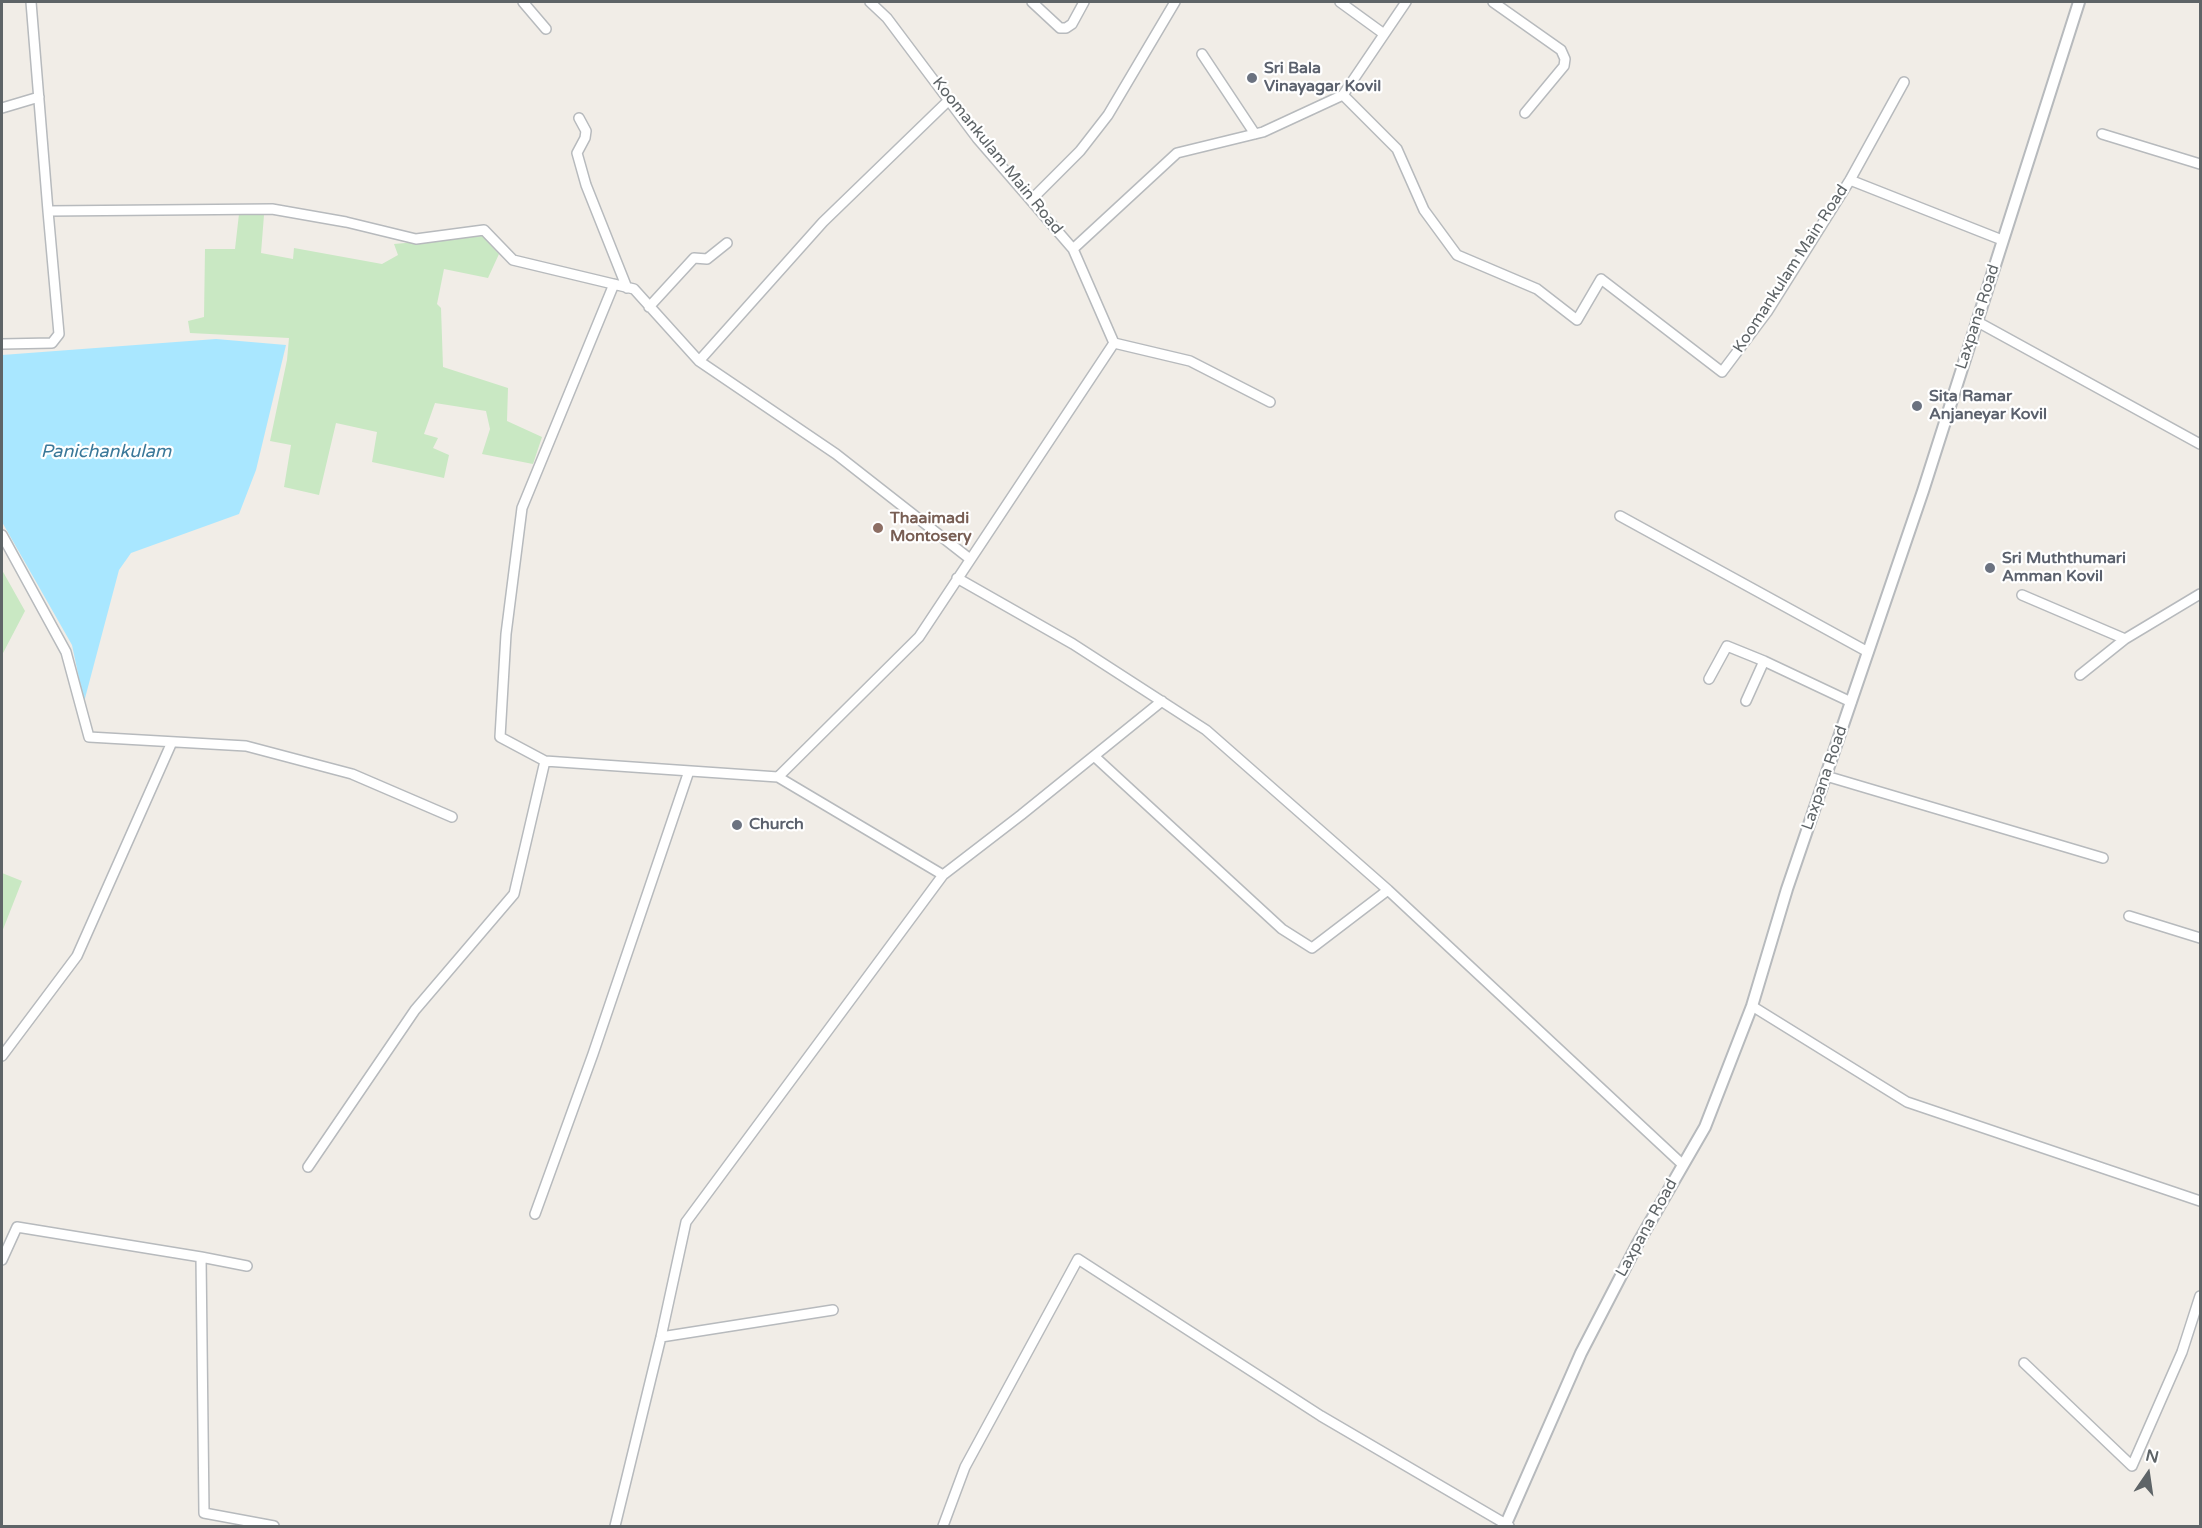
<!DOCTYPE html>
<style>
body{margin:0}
#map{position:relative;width:2202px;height:1528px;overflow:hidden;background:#f1ede7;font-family:"Varela Round",sans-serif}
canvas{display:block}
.frame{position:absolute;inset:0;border:3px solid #5e6467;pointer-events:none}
.north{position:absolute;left:2118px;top:1444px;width:60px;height:60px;-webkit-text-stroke:4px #fff;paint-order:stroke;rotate:13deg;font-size:16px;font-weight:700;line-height:24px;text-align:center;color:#5e6467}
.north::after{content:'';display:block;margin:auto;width:21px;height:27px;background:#5e6467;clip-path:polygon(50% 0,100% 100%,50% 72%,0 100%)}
</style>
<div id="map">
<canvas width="2202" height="1528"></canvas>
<div class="frame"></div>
<div class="north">N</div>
</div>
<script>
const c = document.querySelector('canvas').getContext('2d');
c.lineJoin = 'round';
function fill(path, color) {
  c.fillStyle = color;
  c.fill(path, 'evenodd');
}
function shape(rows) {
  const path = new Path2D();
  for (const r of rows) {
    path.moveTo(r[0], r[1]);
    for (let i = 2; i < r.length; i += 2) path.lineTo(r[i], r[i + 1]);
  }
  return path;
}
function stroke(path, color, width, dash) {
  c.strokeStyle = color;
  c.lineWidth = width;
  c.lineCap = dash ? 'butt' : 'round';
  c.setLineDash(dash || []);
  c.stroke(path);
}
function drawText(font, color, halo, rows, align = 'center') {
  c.font = font + ' "Varela Round",sans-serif';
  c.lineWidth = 4.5;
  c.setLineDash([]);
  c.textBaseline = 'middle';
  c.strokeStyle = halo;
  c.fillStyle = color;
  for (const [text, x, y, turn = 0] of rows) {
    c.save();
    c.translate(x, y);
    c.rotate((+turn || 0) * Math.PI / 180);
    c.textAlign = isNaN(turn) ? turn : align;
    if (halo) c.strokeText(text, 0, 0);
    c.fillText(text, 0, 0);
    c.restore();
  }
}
const green = shape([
 [239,214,264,215,261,253,293,259,294,248,382,264,398,255,394,244,482,236,499,254,488,278,444,269,437,304,441,308,443,367,508,388,507,421,542,437,533,464,482,454,490,429,486,411,435,403,424,434,438,438,433,448,449,455,444,478,372,462,377,432,336,423,319,495,284,487,291,445,270,441,287,360,289,338,190,333,188,321,204,317,205,249,235,249],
 [2,570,25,611,2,655],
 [2,873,22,881,2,932]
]);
const water = shape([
 [216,339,286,345,256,470,239,514,131,553,119,570,84,702,72,645,2,522,2,355]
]);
const minor = shape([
 [31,2,48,211,272,209,346,222,416,239,484,230,513,260,634,289,699,361,836,454,970,559],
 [523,2,546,29],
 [870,2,887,18,977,138,1073,249,1177,153,1263,132,1343,95,1397,149,1424,210,1457,255,1537,289,1577,320,1601,279,1722,372,1767,312,1850,180,1904,82],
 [1032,2,1060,28,1066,28,1072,24,1084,2],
 [1340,2,1384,34],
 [1493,2,1561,50,1565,59,1564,66,1525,113],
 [1202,54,1255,134],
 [1343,95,1406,2],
 [2,108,39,97],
 [579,118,586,131,585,138,577,153,586,185,627,288],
 [2102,134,2200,164],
 [1850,180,2002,240],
 [1031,200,1080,151,1108,115,1175,2],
 [649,307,694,258,707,259,727,243],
 [1976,321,2200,444],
 [1114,343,1190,361,1270,402],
 [2,344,52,343,59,334,48,211],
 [699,361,823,222,949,100],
 [1620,516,1868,652],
 [2,535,66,652,89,737,246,746,352,774,452,817],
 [957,578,1073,644,1206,730,1388,890,1682,1164],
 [2022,595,2125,639],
 [2080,675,2125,639,2200,594],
 [1709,679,1727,646,1764,661],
 [1746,701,1764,661,1851,702],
 [1094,756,1282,929,1312,948,1388,890],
 [545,761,500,737,506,634,522,508,614,284],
 [1826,776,2103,858],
 [778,777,919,637,1114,343,1073,249],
 [943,875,1021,815,1162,701],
 [2129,916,2200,938],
 [1752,1006,1907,1102,2200,1201],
 [2,1056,77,956,172,742],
 [308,1167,415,1010,514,894,545,761,778,777,943,875,686,1222,661,1337,615,1526],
 [535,1214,593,1054,689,771],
 [201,1257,204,1513,274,1526],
 [2,1260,17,1227,201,1257,247,1266],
 [661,1337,833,1310],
 [2024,1363,2132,1466,2182,1352,2200,1296],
 [943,1526,965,1467,1078,1259,1321,1416,1509,1526]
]);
const tertiary = shape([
 [1505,1526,1581,1353,1638,1243,1705,1127,1752,1006,1787,889,1923,491,2079,2]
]);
const markers = [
 [1252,78,6,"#6b7280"],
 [1917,406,6,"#6b7280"],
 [878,528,6,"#8d6e63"],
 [1990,568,6,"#6b7280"],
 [737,825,6,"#6b7280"]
];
const worshipNames = [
 ["Sri Bala",1264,69],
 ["Vinayagar Kovil",1264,87],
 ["Sita Ramar",1929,397],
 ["Anjaneyar Kovil",1929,415],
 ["Sri Muththumari",2002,559],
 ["Amman Kovil",2002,577],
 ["Church",749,825]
];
const streetNames = [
 ["Koomankulam Main Road",997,156,51],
 ["Koomankulam Main Road",1791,269,-57],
 ["Laxpana Road",1978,317,-72],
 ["Laxpana Road",1825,778,-71],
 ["Laxpana Road",1647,1228,-61]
];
const educationNames = [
 ["Thaaimadi",890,519],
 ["Montosery",890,537]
];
const waterNames = [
 ["Panichankulam",106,452]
];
fill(green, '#c9e8c3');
fill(water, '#a9e7ff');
stroke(minor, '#b7babd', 12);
stroke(tertiary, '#b7babd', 14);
stroke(minor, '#fff', 9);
stroke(tertiary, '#fff', 10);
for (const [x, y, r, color] of markers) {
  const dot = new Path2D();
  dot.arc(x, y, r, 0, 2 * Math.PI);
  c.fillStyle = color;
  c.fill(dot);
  stroke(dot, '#fff', 2);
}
drawText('bold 16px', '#5b616d', '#fff', worshipNames, 'left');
drawText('16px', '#5e6467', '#fff', streetNames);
drawText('bold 16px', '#785e54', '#fff', educationNames, 'left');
drawText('italic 18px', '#3a7899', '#fff', waterNames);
</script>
